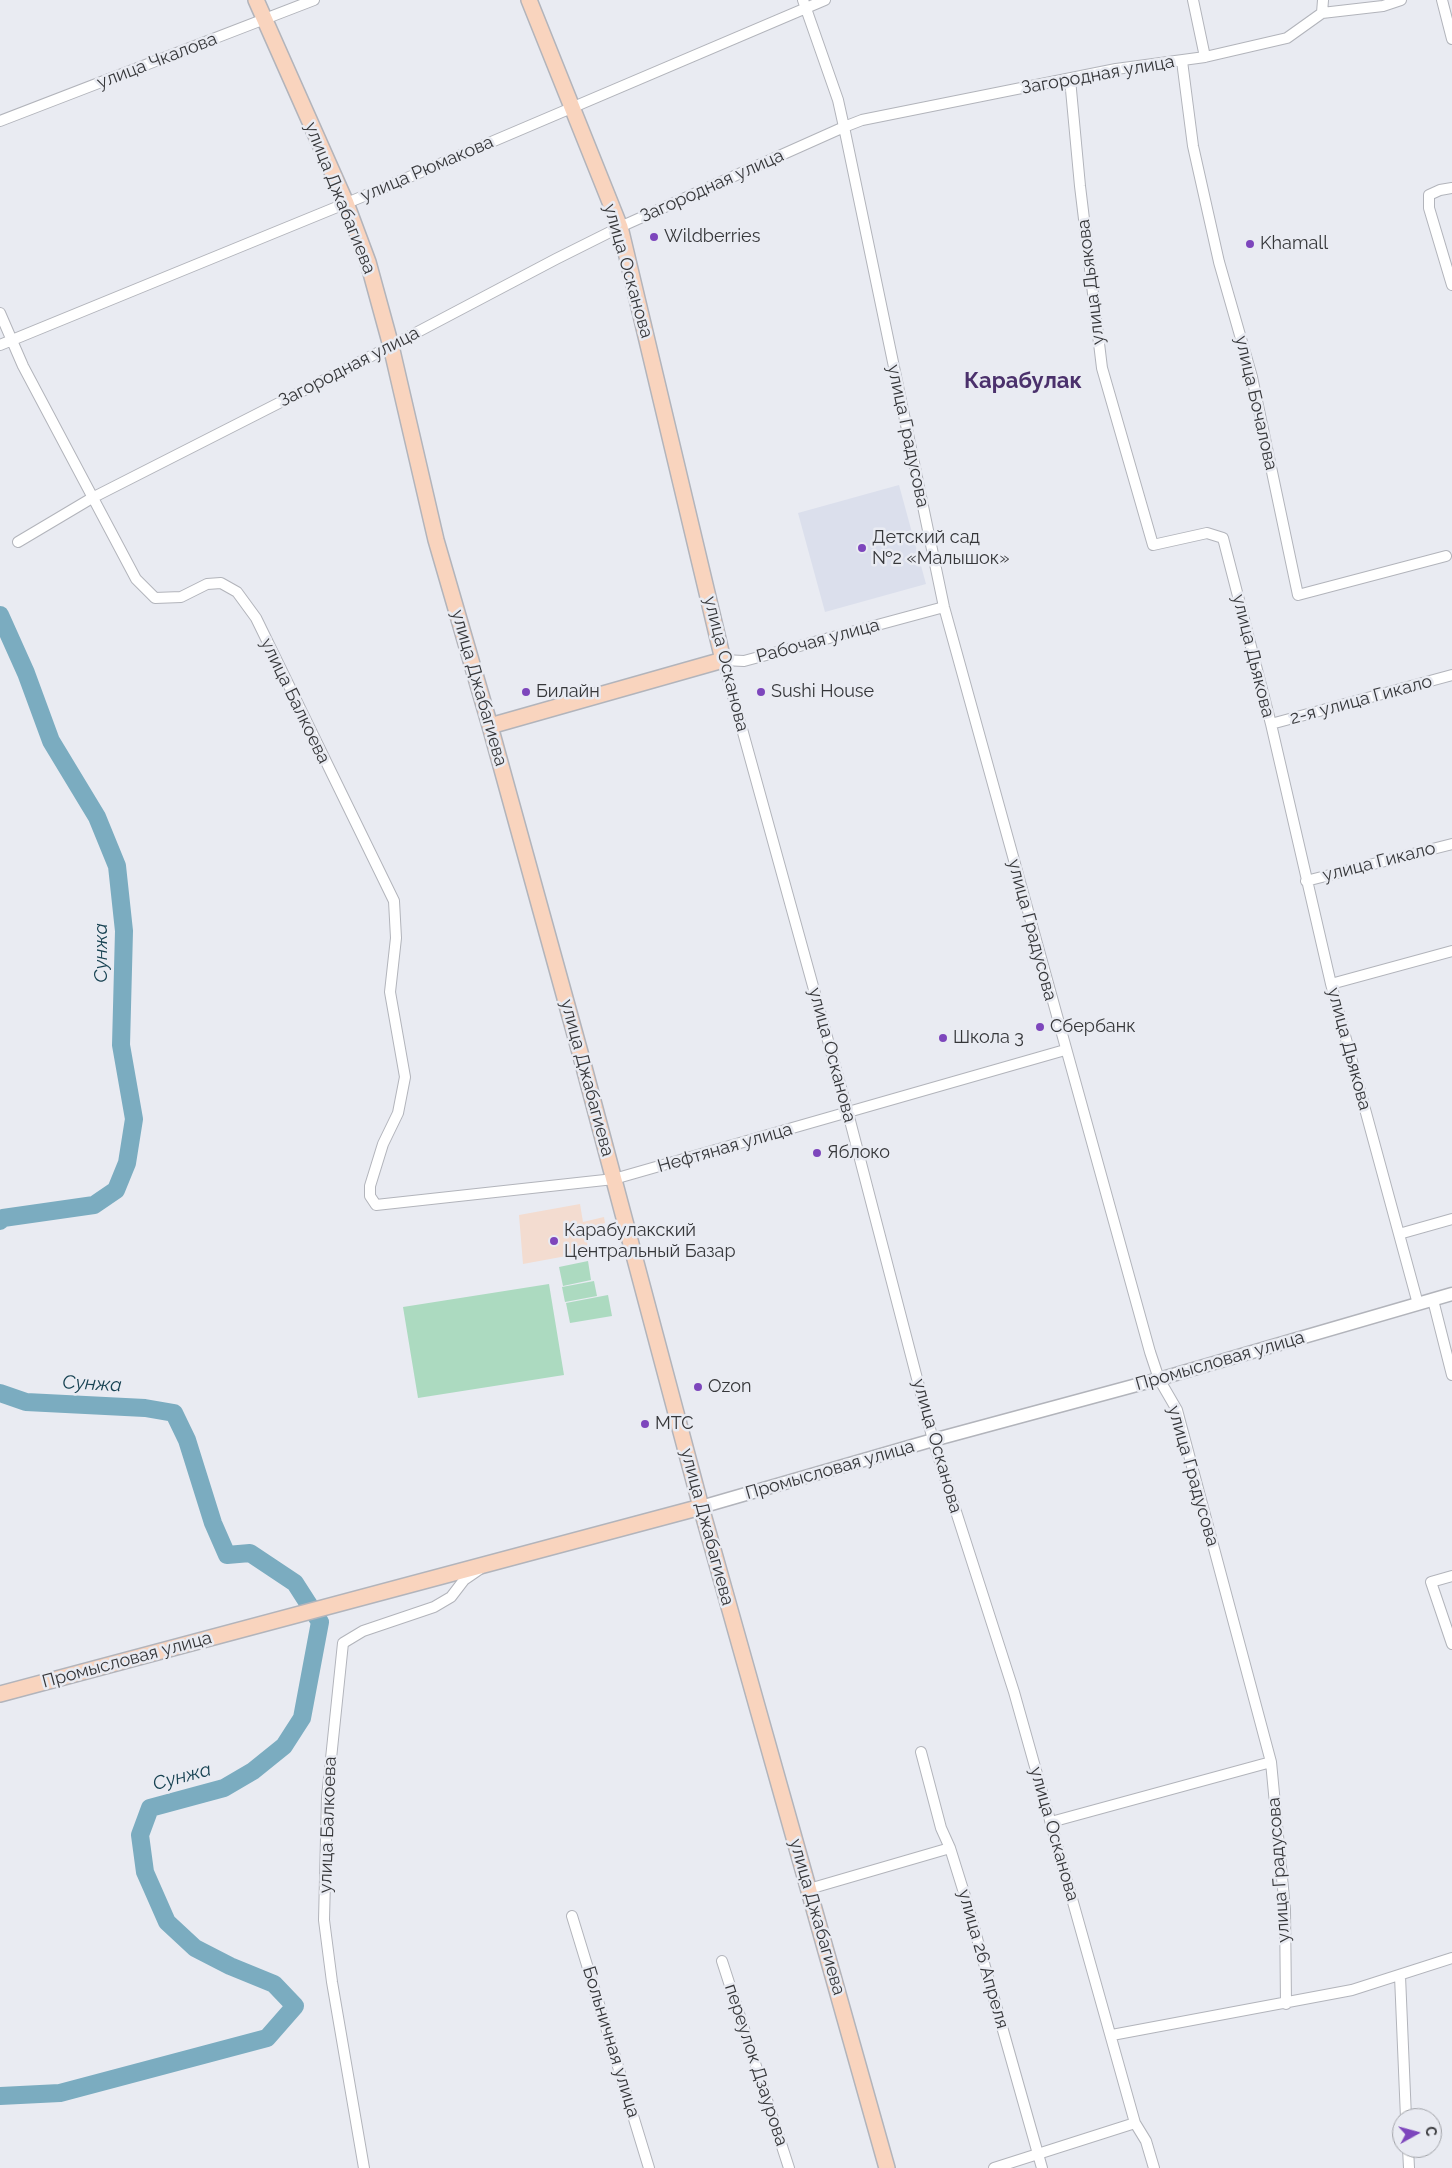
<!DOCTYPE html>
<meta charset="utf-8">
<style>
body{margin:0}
#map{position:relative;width:1452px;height:2168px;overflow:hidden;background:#e9ebf2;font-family:Raleway,sans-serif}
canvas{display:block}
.north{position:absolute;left:1392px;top:2108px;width:50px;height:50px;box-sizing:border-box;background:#e9ebf2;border:1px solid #a1a3a8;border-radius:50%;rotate:83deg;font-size:14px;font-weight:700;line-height:20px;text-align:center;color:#36373a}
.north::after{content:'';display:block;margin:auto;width:18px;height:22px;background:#7d46bc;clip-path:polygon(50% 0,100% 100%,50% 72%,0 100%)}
</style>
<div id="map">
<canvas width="1452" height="2168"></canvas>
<div class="north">С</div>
</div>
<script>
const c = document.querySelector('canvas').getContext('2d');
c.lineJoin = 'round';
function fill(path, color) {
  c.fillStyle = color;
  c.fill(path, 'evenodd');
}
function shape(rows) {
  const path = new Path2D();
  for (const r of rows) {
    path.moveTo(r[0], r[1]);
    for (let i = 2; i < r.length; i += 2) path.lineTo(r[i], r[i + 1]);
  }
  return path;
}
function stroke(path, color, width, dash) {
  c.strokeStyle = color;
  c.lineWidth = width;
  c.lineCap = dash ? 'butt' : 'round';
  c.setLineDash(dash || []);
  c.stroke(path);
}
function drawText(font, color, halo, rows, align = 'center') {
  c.font = font + ' Raleway,sans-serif';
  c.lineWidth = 5;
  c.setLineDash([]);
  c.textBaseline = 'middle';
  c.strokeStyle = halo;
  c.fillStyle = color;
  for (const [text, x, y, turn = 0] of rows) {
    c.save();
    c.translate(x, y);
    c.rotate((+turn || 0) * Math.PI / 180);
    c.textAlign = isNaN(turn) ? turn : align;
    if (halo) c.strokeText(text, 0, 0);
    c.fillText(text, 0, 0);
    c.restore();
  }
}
const commercial = shape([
 [580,1204,583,1222,604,1217,605,1223,586,1230,588,1252,523,1264,519,1215]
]);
const built = shape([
 [899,485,926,584,825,612,798,513]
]);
const green = shape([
 [588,1261,591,1280,563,1286,559,1267],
 [594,1281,597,1296,565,1302,562,1287],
 [549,1284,564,1375,418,1398,403,1307],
 [608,1295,612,1316,570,1323,566,1303]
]);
const river = shape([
 [0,615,26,673,51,741,97,817,117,866,124,931,121,1045,134,1119,127,1163,116,1190,94,1205,3,1218,0,1221],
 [0,1393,26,1402,145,1408,174,1413,187,1440,213,1523,227,1555,250,1553,295,1583,320,1622,302,1718,284,1746,253,1771,224,1788,150,1808,140,1835,145,1872,167,1922,195,1948,230,1966,274,1984,295,2006,267,2038,60,2093,0,2096]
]);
const minor = shape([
 [803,0,838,100,844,127,944,607,1150,1352,1159,1379,1177,1410,1271,1762,1285,1909,1286,2004],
 [1193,0,1205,57],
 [1442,0,1452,39],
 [1322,13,1323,0],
 [1182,61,1193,146,1219,262,1252,377,1298,595,1446,556],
 [1070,79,1080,186,1102,368,1153,545,1207,533,1223,538,1271,724,1331,984,1418,1304],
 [0,121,314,0],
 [1452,188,1440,190,1429,195,1429,208,1452,285],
 [0,313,23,366,136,579,155,598,181,597,207,584,221,583,237,592,256,618,394,901,396,938,390,992,405,1077,398,1113,383,1144,370,1186,370,1196,376,1205,614,1179,1065,1050],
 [0,345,381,189,825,0],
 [18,542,92,498,391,346,556,259,620,227,844,127,862,120,1116,69,1205,57,1287,38,1322,13,1383,6,1401,0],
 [944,607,744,661,723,660,848,1113,933,1440,1014,1692,1135,2123,1146,2141,1154,2168],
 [1271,724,1452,675],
 [1306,881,1452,844],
 [1331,984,1452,951],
 [1399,1234,1452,1219],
 [1433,1300,1452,1375],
 [1452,1576,1431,1582,1452,1644],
 [921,1752,941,1828,950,1848,965,1896,1042,2168],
 [1051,1822,1271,1762],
 [809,1889,950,1848],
 [572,1916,649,2168],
 [722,1961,789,2168],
 [1400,1976,1406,2118],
 [1112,2035,1352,1990,1452,1958],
 [1408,2148,1409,2168],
 [364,2168,332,1982,324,1920,327,1797,343,1643,363,1631,434,1607,451,1597,464,1580,480,1569],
 [994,2168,1135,2123]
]);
const tertiary = shape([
 [701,1507,933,1440,1159,1379,1452,1294]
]);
const secondary = shape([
 [256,0,346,203,368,262,391,346,436,540,490,726,581,1056,701,1507,887,2168],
 [490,726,723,660,620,227,529,0],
 [0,1694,701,1507]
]);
const markers = [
 [654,237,5,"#7d46bc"],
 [1250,244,5,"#7d46bc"],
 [862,548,5,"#7d46bc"],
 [526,692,5,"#7d46bc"],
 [761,692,5,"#7d46bc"],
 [1040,1027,5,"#7d46bc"],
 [943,1038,5,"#7d46bc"],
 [817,1153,5,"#7d46bc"],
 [554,1241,5,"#7d46bc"],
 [698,1387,5,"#7d46bc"],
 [645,1424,5,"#7d46bc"]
];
const streetNames = [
 ["улица Чкалова",157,61,-21],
 ["Загородная улица",1098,75,-10],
 ["улица Рюмакова",427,169,-23],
 ["Загородная улица",712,186,-24],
 ["улица Джабагиева",340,198,68],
 ["улица Осканова",628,271,74],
 ["улица Дьякова",1091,282,-97],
 ["Загородная улица",349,367,-27],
 ["улица Бочалова",1256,403,77],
 ["улица Градусова",908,436,78],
 ["Рабочая улица",818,641,-15],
 ["улица Дьякова",1253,656,76],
 ["улица Осканова",726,664,76],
 ["улица Джабагиева",479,688,74],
 ["2-я улица Гикало",1361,700,-15],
 ["улица Балкоева",295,701,64],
 ["улица Гикало",1379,862,-14],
 ["улица Градусова",1032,930,75],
 ["улица Дьякова",1349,1049,75],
 ["улица Осканова",832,1055,75],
 ["улица Джабагиева",587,1078,75],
 ["Нефтяная улица",725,1148,-16],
 ["Промысловая улица",1220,1361,-16],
 ["улица Осканова",937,1446,74],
 ["Промысловая улица",830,1470,-16],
 ["улица Градусова",1193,1476,74],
 ["улица Джабагиева",707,1527,75],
 ["Промысловая улица",127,1660,-15],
 ["улица Балкоева",328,1825,-88],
 ["улица Осканова",1054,1834,74],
 ["улица Градусова",1279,1870,-94],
 ["улица Джабагиева",817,1917,74],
 ["улица 26 Апреля",983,1959,74],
 ["Больничная улица",611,2042,73],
 ["переулок Дзаурова",756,2065,72]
];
const poiNames = [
 ["Wildberries",664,237],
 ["Khamall",1260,244],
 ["Детский сад",872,538],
 ["№2 «Малышок»",872,559],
 ["Билайн",536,692],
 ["Sushi House",771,692],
 ["Сбербанк",1050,1027],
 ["Школа 3",953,1038],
 ["Яблоко",827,1153],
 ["Карабулакский",564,1231],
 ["Центральный Базар",564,1252],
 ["Ozon",708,1387],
 ["МТС",655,1424]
];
const waterNames = [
 ["Сунжа",101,953,-90],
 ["Сунжа",92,1384,3],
 ["Сунжа",182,1777,-15]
];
const districtNames = [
 ["Карабулак",1023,381]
];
fill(commercial, '#f3dcd0');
fill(built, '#dbdfec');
fill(green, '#acdac0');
stroke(river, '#7bacc0', 18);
stroke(minor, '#b2b4bb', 12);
stroke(tertiary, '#b2b4bb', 15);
stroke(secondary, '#b2b4bb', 18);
stroke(minor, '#fff', 10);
stroke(tertiary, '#fff', 12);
stroke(secondary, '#f9d4be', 15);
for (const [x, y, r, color] of markers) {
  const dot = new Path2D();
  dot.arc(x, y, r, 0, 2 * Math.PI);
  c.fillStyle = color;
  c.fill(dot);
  stroke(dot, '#e9ebf2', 2);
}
drawText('18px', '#36373a', '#e9ebf2', streetNames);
drawText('18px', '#36373a', '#e9ebf2', poiNames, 'left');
drawText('italic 19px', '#174252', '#e9ebf2', waterNames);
drawText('bold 22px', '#4b316c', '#e9ebf2', districtNames);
</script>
